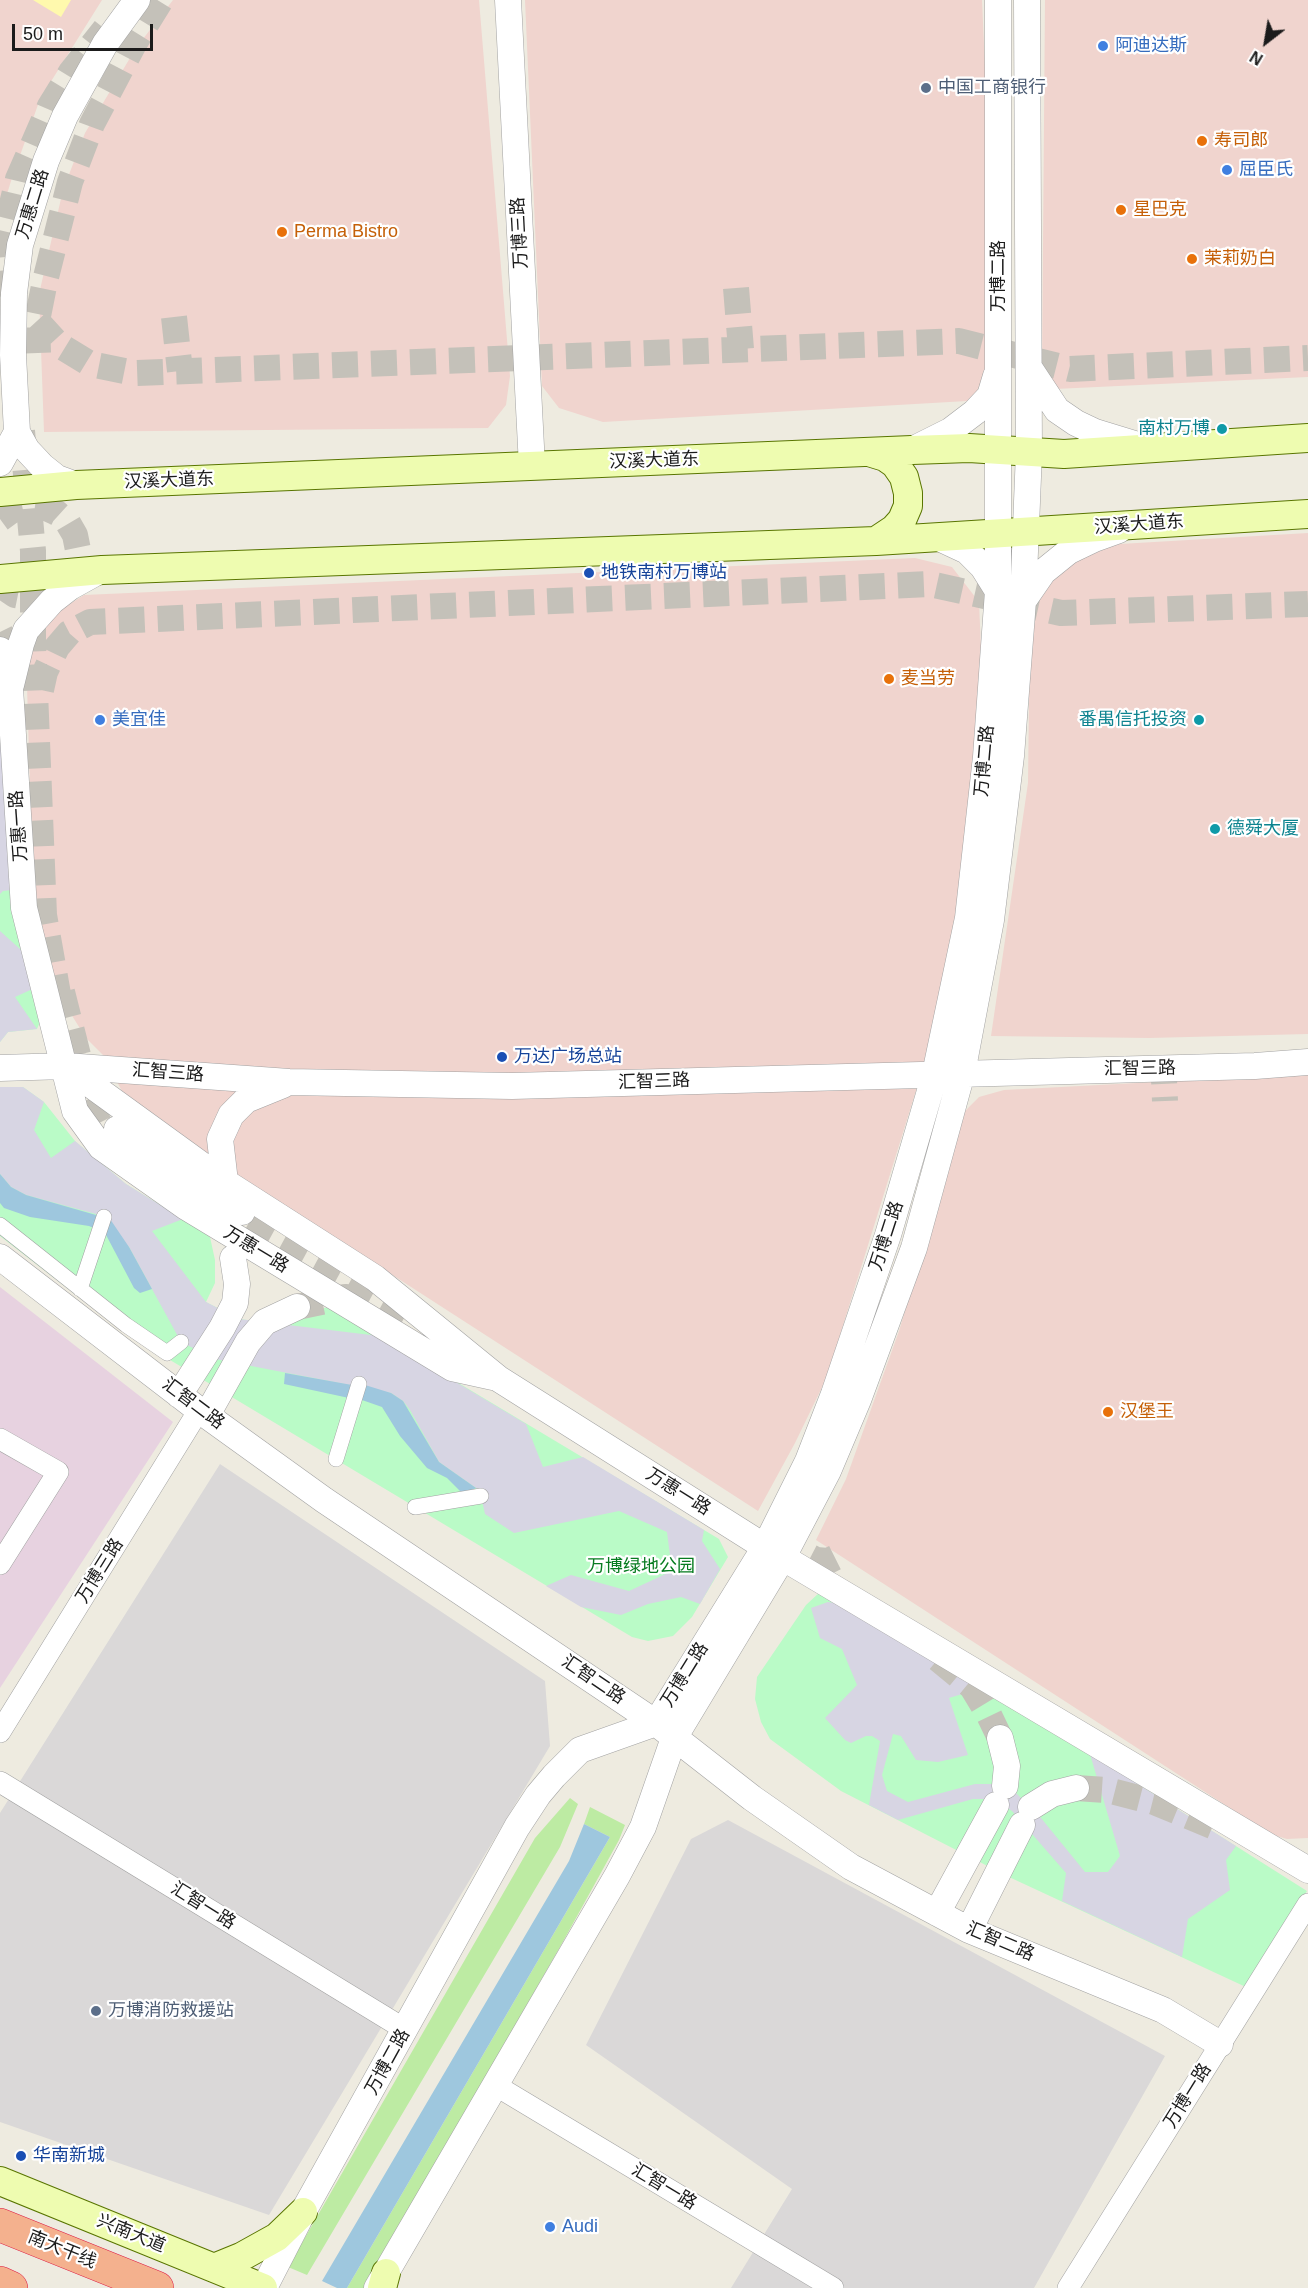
<!DOCTYPE html>
<meta charset="utf-8">
<style>
body{margin:0}
#map{position:relative;width:1308px;height:2288px;overflow:hidden;background:#eeebe0;font-family:Helvetica,sans-serif}
canvas{display:block}
.north{position:absolute;left:1236px;top:12px;width:60px;height:60px;-webkit-text-stroke:4px #fff;paint-order:stroke;rotate:211deg;font-size:16px;font-weight:700;line-height:24px;text-align:center;color:#1b1b1b}
.north::after{content:'';display:block;margin:auto;width:21px;height:27px;background:#1b1b1b;clip-path:polygon(50% 0,100% 100%,50% 72%,0 100%)}
.scale{position:absolute;left:12px;top:24px;width:141px;height:27px;box-sizing:border-box;border:3px solid #1b1b1b;border-top:0;padding-left:8px;font-size:18px;line-height:21px;white-space:nowrap;color:#1b1b1b;-webkit-text-stroke:4px #fff;paint-order:stroke}
</style>
<div id="map">
<canvas width="1308" height="2288"></canvas>
<div class="north">N</div>
<div class="scale">50 m</div>
</div>
<script>
const c = document.querySelector('canvas').getContext('2d');
c.lineJoin = 'round';
function fill(path, color) {
  c.fillStyle = color;
  c.fill(path, 'evenodd');
}
function shape(rows) {
  const path = new Path2D();
  for (const r of rows) {
    path.moveTo(r[0], r[1]);
    for (let i = 2; i < r.length; i += 2) path.lineTo(r[i], r[i + 1]);
  }
  return path;
}
function stroke(path, color, width, dash) {
  c.strokeStyle = color;
  c.lineWidth = width;
  c.lineCap = dash ? 'butt' : 'round';
  c.setLineDash(dash || []);
  c.stroke(path);
}
function drawText(font, color, halo, rows, align = 'center') {
  c.font = font + ' Helvetica,"Noto Sans SC",sans-serif';
  c.lineWidth = 4.5;
  c.setLineDash([]);
  c.textBaseline = 'middle';
  c.strokeStyle = halo;
  c.fillStyle = color;
  for (const [text, x, y, turn = 0] of rows) {
    c.save();
    c.translate(x, y);
    c.rotate((+turn || 0) * Math.PI / 180);
    c.textAlign = isNaN(turn) ? turn : align;
    if (halo) c.strokeText(text, 0, 0);
    c.fillText(text, 0, 0);
    c.restore();
  }
}
const residential = shape([
 [220,1464,545,1681,550,1746,269,2215,0,2122,0,1813],
 [728,1820,1165,2056,1034,2288,731,2288,792,2189,586,2045,691,1839]
]);
const commercial = shape([
 [0,0,102,0,40,99,11,181,0,217],
 [173,0,479,0,510,376,506,405,488,428,44,432,39,294,63,190,85,133,136,48],
 [525,0,982,0,997,338,978,390,967,401,603,422,559,408,542,386],
 [1045,0,1308,0,1308,377,1055,389,1042,368],
 [1308,533,1308,1034,1149,1038,991,1036,1028,783,1030,616,1036,597,1050,578,1093,549,1120,544],
 [915,558,952,567,979,602,982,671,971,865,924,1065,827,1377,795,1443,758,1511,233,1172,124,1095,103,1055,86,1038,49,979,34,920,26,653,36,634,62,609,84,595],
 [1308,1074,1308,1838,1287,1839,1270,1834,816,1540,846,1479,899,1331,965,1111,979,1097,1004,1090]
]);
const industrial = shape([
 [0,1287,173,1422,0,1688]
]);
const grass = shape([
 [570,1798,578,1804,560,1847,307,2275,288,2267,535,1838],
 [590,1807,625,1825,619,1840,560,1947,365,2288,347,2288,610,1837,584,1824]
]);
const sand = shape([
 [33,0,71,0,61,17]
]);
const park = shape([
 [0,671,44,1012,37,1029,8,1032,0,1042],
 [0,1087,23,1087,44,1102,75,1141,126,1184,183,1219,210,1237,215,1260,215,1283,206,1302,239,1319,279,1324,330,1306,719,1539,728,1557,692,1617,673,1636,648,1641,632,1637,125,1333,0,1236],
 [820,1592,834,1592,1307,1891,1248,1988,1009,1877,841,1791,770,1739,761,1722,755,1699,757,1677,806,1605]
]);
const plaza = shape([
 [0,698,12,890,3,891,0,894],
 [0,931,30,958,37,987,15,997,37,1029,8,1032,0,1042],
 [0,1087,23,1087,44,1102,34,1130,51,1158,75,1141,126,1184,183,1219,152,1231,206,1302,239,1319,379,1336,526,1424,543,1467,583,1457,704,1530,702,1541,720,1569,700,1604,681,1597,648,1604,621,1615,581,1607,546,1586,571,1575,629,1591,672,1571,667,1532,619,1511,514,1533,485,1514,481,1496,476,1488,439,1462,410,1410,403,1401,391,1393,215,1359,181,1342,129,1247,96,1214,26,1195,11,1187,0,1174],
 [828,1602,842,1604,979,1689,949,1698,968,1755,938,1762,916,1760,901,1736,893,1734,882,1775,887,1791,908,1802,975,1784,996,1784,1012,1789,1041,1818,1085,1872,1108,1872,1120,1856,1090,1754,1236,1846,1226,1860,1230,1890,1188,1919,1182,1957,1062,1901,1066,1873,1012,1811,1003,1805,986,1799,973,1799,898,1820,869,1805,880,1741,872,1736,866,1736,851,1743,845,1740,825,1718,857,1685,842,1649,820,1638,811,1608]
]);
const water = shape([
 [0,1174,11,1187,26,1195,110,1219,129,1247,152,1289,140,1293,134,1288,105,1233,89,1226,30,1217,4,1208,0,1203],
 [285,1373,352,1385,349,1398,284,1384],
 [365,1385,391,1393,403,1401,439,1462,476,1488,463,1494,447,1478,427,1468,400,1436,382,1407,362,1400],
 [584,1824,610,1837,347,2288,337,2288,322,2281,569,1861]
]);
const tertiaryTunnel = shape([
 [736,288,741,349],
 [8,296,3,242,18,179,50,106,71,72,105,29],
 [174,317,180,371],
 [37,321,59,345,90,364,135,373,959,341,1070,369,1308,358],
 [38,353,37,321,45,281,70,182,92,124,134,44,161,0],
 [22,431,33,551,33,642,44,915,61,1011],
 [0,519,15,508,29,505,44,507,57,513,68,523,75,535,78,550,77,564,71,577,61,588,47,595,30,598,15,595,0,585],
 [0,632,10,652,13,671],
 [41,690,45,672,57,647,69,633,90,622,930,584,1061,613,1308,604],
 [62,992,84,1079],
 [1163,1058,1165,1101],
 [72,1064,78,1081,99,1123,132,1150],
 [213,1207,407,1313],
 [297,1307,345,1297,353,1298],
 [776,1539,816,1560,828,1561,836,1557],
 [938,1659,972,1687,989,1715,1000,1738],
 [1076,1788,1107,1790,1154,1802,1217,1828]
]);
const pedestrian = shape([
 [0,1225,126,1325,167,1353,181,1342],
 [80,1289,104,1217],
 [336,1459,359,1384],
 [415,1507,481,1496]
]);
const minor = shape([
 [0,1439,58,1472,0,1564],
 [0,1732,199,1410],
 [0,1782,406,2030],
 [495,2085,833,2288],
 [1068,2288,1308,1904]
]);
const tertiary = shape([
 [508,0,532,466],
 [1030,369,1057,410,1076,423,1095,432,1144,447],
 [17,432,27,450,42,466,57,478,76,485],
 [912,450,950,431,975,412,990,396,996,376],
 [0,463,17,432,13,355,14,293,20,245,46,161,65,116,105,44,137,0],
 [937,537,967,551,983,567,998,591],
 [1023,601,1043,572,1069,551,1094,539,1119,530],
 [0,650,10,688,24,908,75,1111,101,1147,186,1207,452,1368,493,1377],
 [11,685,21,644,26,630,52,601,70,587,99,571],
 [65,1066,225,1182,375,1278,499,1379,765,1547,1308,1870],
 [0,1068,65,1066,289,1082,512,1086,1255,1066,1308,1062],
 [117,1129,190,1182,242,1212],
 [225,1182,220,1139,231,1115,246,1100,283,1085],
 [0,1257,199,1410,324,1500,656,1723,752,1798,851,1867,969,1930,1163,2010,1220,2044],
 [179,1395,222,1328,235,1303,237,1284,233,1258],
 [207,1415,248,1342,265,1322,297,1307],
 [1000,1738,1007,1766,1005,1786],
 [1031,1807,1052,1794,1076,1788],
 [937,1913,996,1805],
 [969,1930,1022,1825],
 [264,2288,303,2212,517,1827,538,1795,554,1776,580,1750,656,1723,765,1547,808,1461,834,1394,888,1235,935,1074,968,918,986,757,998,591,998,0],
 [377,2288,617,1876,643,1827,674,1738,783,1557,828,1471,858,1400,914,1248,962,1073,991,920,1011,756,1023,601,1029,452,1027,0]
]);
const secondary = shape([
 [872,453,885,457,895,464,904,477,908,493,908,506,902,520,894,529,876,541],
 [0,492,76,485,912,450,969,448,1064,454,1308,438],
 [0,579,102,570,876,541,1308,514],
 [0,2181,263,2288],
 [214,2268,241,2257,277,2237,303,2212],
 [382,2288,386,2273]
]);
const trunk = shape([
 [0,2225,157,2288],
 [0,2283,11,2288]
]);
const markers = [
 [1103,46,6,"#3f7fe0"],
 [926,88,6,"#5c6f8a"],
 [1202,141,6,"#e8710a"],
 [1227,170,6,"#3f7fe0"],
 [1121,210,6,"#e8710a"],
 [282,232,6,"#e8710a"],
 [1192,259,6,"#e8710a"],
 [1222,429,6,"#0f9aa8"],
 [589,573,6,"#1a4fb4"],
 [889,679,6,"#e8710a"],
 [100,720,6,"#3f7fe0"],
 [1199,720,6,"#0f9aa8"],
 [1215,829,6,"#0f9aa8"],
 [502,1057,6,"#1a4fb4"],
 [1108,1412,6,"#e8710a"],
 [96,2011,6,"#5c6f8a"],
 [21,2156,6,"#1a4fb4"],
 [550,2227,6,"#3f7fe0"]
];
const shopNames = [
 ["阿迪达斯",1115,46],
 ["屈臣氏",1239,170],
 ["美宜佳",112,720],
 ["Audi",562,2227]
];
const serviceNames = [
 ["中国工商银行",938,88],
 ["万博消防救援站",108,2011]
];
const foodNames = [
 ["寿司郎",1214,141],
 ["星巴克",1133,210],
 ["Perma Bistro",294,232],
 ["茉莉奶白",1204,259],
 ["麦当劳",901,679],
 ["汉堡王",1120,1412]
];
const streetNames = [
 ["万惠二路",33,204,-73],
 ["万博三路",520,233,-93],
 ["万博二路",999,276,-90],
 ["汉溪大道东",654,461,-2],
 ["汉溪大道东",169,481,-2],
 ["汉溪大道东",1139,525,-4],
 ["万博二路",985,761,-85],
 ["万惠一路",19,826,-94],
 ["汇智三路",1140,1069,-1],
 ["汇智三路",168,1073,4],
 ["汇智三路",654,1082,-2],
 ["万博二路",887,1236,-72],
 ["万惠一路",256,1250,31],
 ["汇智二路",193,1404,37],
 ["万惠一路",678,1492,32],
 ["万博三路",100,1571,-58],
 ["万博二路",685,1675,-58],
 ["汇智二路",593,1680,34],
 ["汇智一路",203,1906,32],
 ["汇智二路",1000,1942,23],
 ["万博二路",388,2062,-61],
 ["万博一路",1188,2096,-58],
 ["汇智一路",664,2187,31],
 ["兴南大道",131,2234,22],
 ["南大干线",62,2250,22]
];
const cultureNames = [
 ["南村万博",1210,429],
 ["番禺信托投资",1187,720],
 ["德舜大厦",1227,829,"left"]
];
const transitNames = [
 ["地铁南村万博站",601,573],
 ["万达广场总站",514,1057],
 ["华南新城",33,2156]
];
const parkNames = [
 ["万博绿地公园",641,1567]
];
fill(residential, '#dad8d8');
fill(commercial, '#f0d4ce');
fill(industrial, '#e7d2e0');
fill(grass, '#bdeba3');
fill(sand, '#fff9ad');
fill(park, '#bafbc7');
fill(plaza, '#d7d5e3');
fill(water, '#9ec7de');
stroke(tertiaryTunnel, '#c4c1b9', 26, [26, 13]);
stroke(pedestrian, '#a2a2a2', 16);
stroke(minor, '#a2a2a2', 22);
stroke(tertiary, '#a2a2a2', 27);
stroke(secondary, '#597500', 30);
stroke(trunk, '#dd1c45', 34);
stroke(pedestrian, '#fff', 15);
stroke(minor, '#fff', 21);
stroke(tertiary, '#fff', 26);
stroke(secondary, '#eefcb0', 28);
stroke(trunk, '#f4b18e', 33);
for (const [x, y, r, color] of markers) {
  const dot = new Path2D();
  dot.arc(x, y, r, 0, 2 * Math.PI);
  c.fillStyle = color;
  c.fill(dot);
  stroke(dot, '#fff', 2);
}
drawText('18px', '#366cbe', '#fff', shopNames, 'left');
drawText('18px', '#4e5e75', '#fff', serviceNames, 'left');
drawText('18px', '#c56008', '#fff', foodNames, 'left');
drawText('18px', '#1b1b1b', '#fff', streetNames);
drawText('18px', '#0d838f', '#fff', cultureNames, 'right');
drawText('18px', '#164399', '#fff', transitNames, 'left');
drawText('18px', '#077c20', '#fff', parkNames);
</script>
